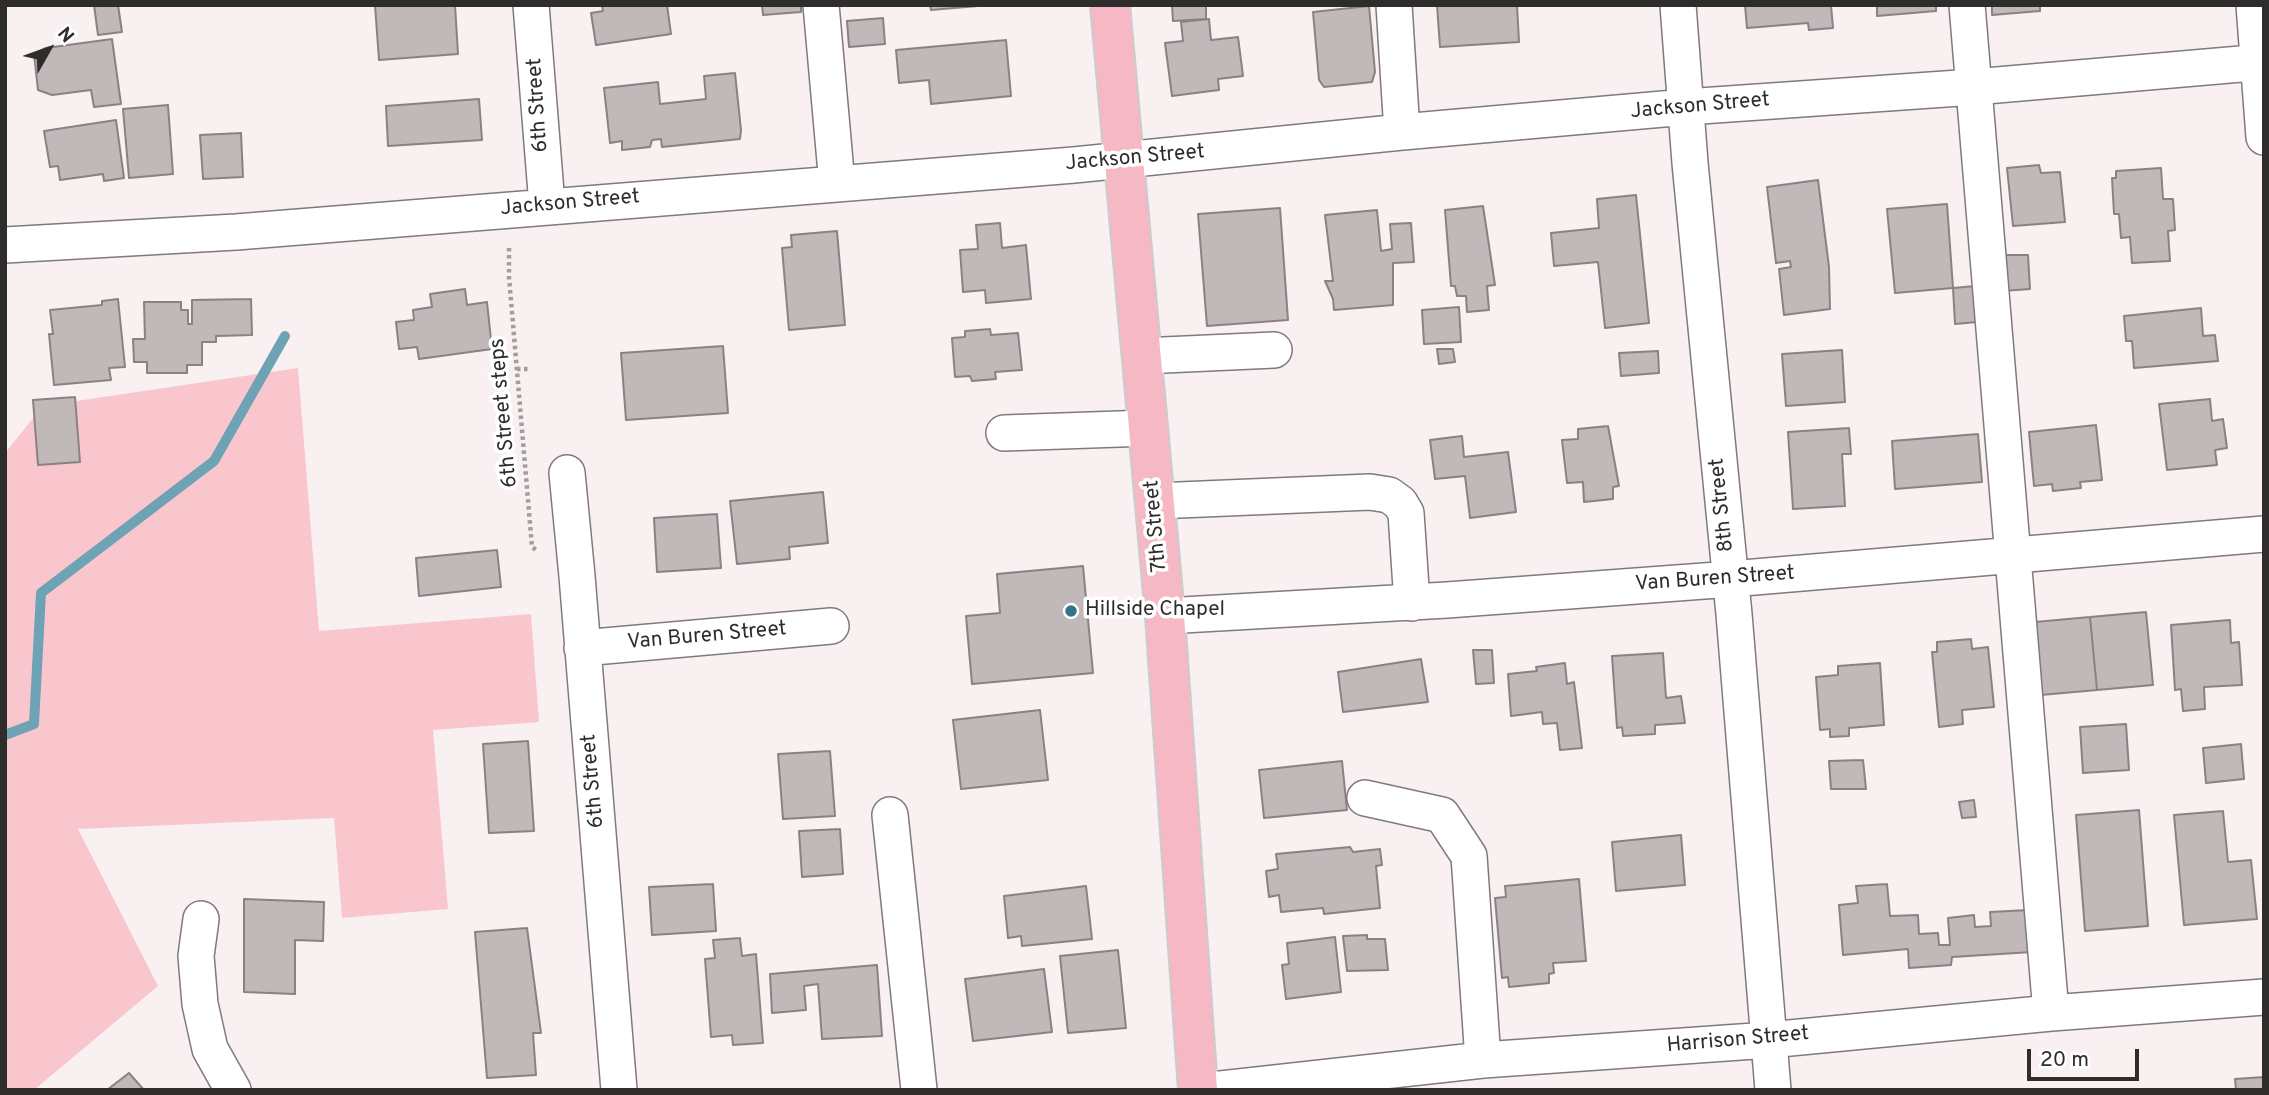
<!DOCTYPE html>
<style>
body{margin:0}
#map{position:relative;width:2269px;height:1095px;overflow:hidden;background:#f8f0f1;font-family:Overpass,sans-serif}
canvas{display:block}
.frame{position:absolute;inset:0;border:7px solid #2f2c2c;pointer-events:none}
.north{position:absolute;left:14px;top:14px;width:70px;height:70px;-webkit-text-stroke:5px #fff;paint-order:stroke;rotate:50deg;font-size:19px;font-weight:700;line-height:28px;text-align:center;color:#2f2c2c}
.north::after{content:'';display:block;margin:auto;width:24px;height:32px;background:#2f2c2c;clip-path:polygon(50% 0,100% 100%,50% 72%,0 100%)}
.scale{position:absolute;left:2027px;top:1049px;width:112px;height:32px;box-sizing:border-box;border:4px solid #2f2c2c;border-top:0;padding-left:9px;font-size:21px;line-height:24px;white-space:nowrap;color:#2f2c2c;-webkit-text-stroke:5px #fff;paint-order:stroke}
</style>
<div id="map">
<canvas width="2269" height="1095"></canvas>
<div class="frame"></div>
<div class="north">N</div>
<div class="scale">20 m</div>
</div>
<script>
const c = document.querySelector('canvas').getContext('2d');
c.lineJoin = 'round';
function fill(path, color) {
  c.fillStyle = color;
  c.fill(path, 'evenodd');
}
function shape(rows) {
  const path = new Path2D();
  for (const r of rows) {
    path.moveTo(r[0], r[1]);
    for (let i = 2; i < r.length; i += 2) path.lineTo(r[i], r[i + 1]);
  }
  return path;
}
function stroke(path, color, width, dash) {
  c.strokeStyle = color;
  c.lineWidth = width;
  c.lineCap = dash ? 'butt' : 'round';
  c.setLineDash(dash || []);
  c.stroke(path);
}
function drawText(font, color, halo, rows, align = 'center') {
  c.font = font + ' Overpass,sans-serif';
  c.lineWidth = 7;
  c.setLineDash([]);
  c.textBaseline = 'middle';
  c.strokeStyle = halo;
  c.fillStyle = color;
  for (const [text, x, y, turn = 0] of rows) {
    c.save();
    c.translate(x, y);
    c.rotate((+turn || 0) * Math.PI / 180);
    c.textAlign = isNaN(turn) ? turn : align;
    if (halo) c.strokeText(text, 0, 0);
    c.fillText(text, 0, 0);
    c.restore();
  }
}
const green = shape([
 [298,368,319,631,531,614,539,722,433,730,448,909,342,918,334,818,78,829,158,986,34,1090,5,1090,5,453,43,406]
]);
const stream = shape([
 [5,735,34,724,41,593,214,461,285,336]
]);
const building = shape([
 [94,5,118,5,122,32,98,35,94,5],
 [375,5,455,5,458,54,379,60,375,5],
 [602,5,667,5,671,34,596,45,591,13,603,11,602,5],
 [762,5,801,5,801,12,763,15,762,5],
 [930,5,990,5,931,10,930,5],
 [1172,5,1206,5,1206,19,1173,21,1172,5],
 [1437,5,1517,5,1519,42,1440,47,1437,5],
 [1745,5,1831,5,1833,28,1809,30,1808,23,1747,28,1745,5],
 [1877,5,1936,5,1936,11,1877,16,1877,5],
 [1992,5,2040,5,2040,11,1992,15,1992,5],
 [1369,6,1375,72,1372,82,1324,87,1319,80,1313,12,1369,6],
 [883,18,885,44,849,47,847,21,883,18],
 [1209,19,1211,40,1238,37,1243,76,1218,79,1219,90,1172,96,1165,43,1183,41,1181,22,1209,19],
 [112,39,121,104,94,107,91,90,52,95,38,90,34,54,46,48,112,39],
 [1006,40,1011,96,931,104,929,80,899,83,896,50,1006,40],
 [735,73,741,130,740,139,662,147,661,139,652,140,650,147,622,150,622,141,610,143,604,88,658,82,660,104,706,99,704,76,735,73],
 [479,99,482,140,388,146,386,106,479,99],
 [168,105,173,174,129,178,123,109,168,105],
 [116,120,124,178,104,181,103,174,60,180,58,166,50,167,44,131,116,120],
 [241,133,243,177,203,179,200,135,241,133],
 [2039,165,2041,173,2060,172,2065,222,2013,226,2007,168,2039,165],
 [2161,168,2163,199,2173,199,2175,230,2168,231,2170,261,2132,263,2130,237,2121,238,2119,214,2114,214,2112,178,2116,178,2116,171,2161,168],
 [1818,180,1829,267,1830,309,1784,315,1779,269,1791,267,1790,261,1776,263,1767,187,1818,180],
 [1636,195,1649,323,1605,328,1598,262,1554,266,1551,233,1599,228,1597,199,1636,195],
 [1947,204,1953,288,1895,293,1887,209,1947,204],
 [1483,206,1495,285,1487,286,1489,310,1467,312,1466,296,1457,296,1455,286,1451,286,1445,210,1483,206],
 [1280,208,1288,320,1207,326,1198,214,1280,208],
 [1377,210,1381,251,1392,249,1390,224,1411,223,1414,262,1393,263,1393,305,1334,310,1333,299,1325,281,1333,281,1325,215,1377,210],
 [1000,223,1002,248,1026,245,1031,299,986,303,985,290,963,292,960,250,978,249,976,225,1000,223],
 [837,231,845,325,789,330,782,248,792,247,791,235,837,231],
 [2003,255,2028,255,2030,289,2003,291,2003,255],
 [1986,285,1988,321,1955,324,1953,288,1986,285],
 [465,289,467,305,487,302,492,349,419,359,417,347,399,349,396,322,414,320,413,310,432,307,430,294,465,289],
 [118,299,125,367,109,368,111,380,54,385,49,334,53,334,50,310,102,305,102,301,118,299],
 [251,299,252,335,216,336,216,342,202,342,202,365,187,365,187,373,147,373,147,362,134,362,133,339,145,339,144,302,181,302,181,310,188,310,188,324,192,324,192,300,251,299],
 [1459,307,1461,342,1424,344,1422,310,1459,307],
 [2201,308,2203,336,2215,335,2218,361,2134,368,2132,341,2126,341,2124,316,2201,308],
 [990,329,991,335,1018,333,1022,370,995,372,996,379,972,381,970,376,955,377,952,338,965,337,965,331,990,329],
 [723,346,728,413,626,420,621,353,723,346],
 [1437,349,1453,349,1455,362,1439,364,1437,349],
 [1842,350,1845,402,1786,406,1782,354,1842,350],
 [1658,351,1659,373,1621,376,1619,353,1658,351],
 [75,397,80,462,38,465,33,400,75,397],
 [2210,399,2212,421,2223,419,2227,448,2215,450,2217,465,2167,470,2159,404,2210,399],
 [2096,425,2102,480,2080,482,2081,488,2053,491,2052,484,2034,486,2029,432,2096,425],
 [1608,426,1619,486,1613,487,1613,499,1584,502,1583,482,1567,483,1562,440,1578,439,1578,429,1608,426],
 [1849,428,1851,454,1842,454,1845,506,1793,509,1788,432,1849,428],
 [1978,434,1982,482,1895,489,1892,441,1978,434],
 [1462,436,1464,457,1508,452,1516,512,1470,518,1465,476,1435,479,1430,440,1462,436],
 [823,492,828,543,789,547,790,559,737,564,730,501,823,492],
 [717,514,721,568,657,572,654,518,717,514],
 [497,550,501,587,419,596,416,558,497,550],
 [1083,566,1093,673,972,684,966,616,1000,613,997,574,1083,566],
 [2146,612,2153,685,2097,690,2090,617,2146,612],
 [2090,617,2097,690,2041,695,2035,622,2090,617],
 [2230,620,2231,643,2239,642,2242,685,2204,687,2205,709,2183,711,2181,689,2175,690,2171,625,2230,620],
 [1971,639,1972,649,1988,647,1994,707,1962,710,1963,724,1939,727,1932,652,1937,652,1937,642,1971,639],
 [1473,650,1492,650,1494,683,1476,684,1473,650],
 [1663,653,1666,698,1681,696,1685,723,1655,725,1655,734,1623,736,1622,727,1617,728,1612,656,1663,653],
 [1421,659,1428,702,1343,712,1338,672,1421,659],
 [1565,663,1567,684,1574,682,1582,748,1560,750,1557,723,1543,724,1542,712,1511,716,1508,674,1537,671,1536,667,1565,663],
 [1880,663,1884,725,1849,728,1849,736,1830,737,1830,729,1820,730,1816,677,1838,675,1838,666,1880,663],
 [1040,710,1048,780,961,789,953,720,1040,710],
 [2126,724,2129,770,2083,773,2080,727,2126,724],
 [528,741,534,831,489,833,483,744,528,741],
 [2241,744,2244,779,2206,783,2203,748,2241,744],
 [830,751,835,816,783,819,778,754,830,751],
 [1863,760,1866,789,1831,789,1829,761,1863,760],
 [1342,761,1347,810,1264,818,1259,770,1342,761],
 [1974,800,1976,817,1962,818,1959,802,1974,800],
 [2139,810,2148,926,2085,931,2076,815,2139,810],
 [2223,811,2228,862,2251,860,2257,919,2184,925,2174,815,2223,811],
 [840,829,843,874,802,877,799,831,840,829],
 [1681,835,1685,885,1616,891,1612,842,1681,835],
 [1350,847,1353,852,1380,849,1382,865,1376,866,1380,908,1324,914,1323,908,1281,912,1279,895,1269,897,1266,871,1278,869,1276,854,1350,847],
 [1579,879,1586,961,1553,963,1554,973,1549,974,1549,983,1509,987,1508,977,1502,978,1495,898,1506,897,1505,886,1579,879],
 [713,884,716,931,652,935,649,887,713,884],
 [1887,884,1890,916,1918,915,1919,934,1938,933,1939,945,1950,945,1948,918,1974,915,1975,927,1991,926,1990,912,2029,910,2032,952,1952,957,1951,965,1909,968,1908,949,1843,955,1839,905,1858,903,1856,886,1887,884],
 [1086,886,1092,939,1022,946,1021,936,1008,938,1004,896,1086,886],
 [244,899,324,902,323,941,295,940,295,994,244,992,244,899],
 [527,928,541,1033,533,1033,536,1075,487,1078,475,932,527,928],
 [1367,935,1367,939,1385,939,1388,970,1347,971,1343,936,1367,935],
 [1335,937,1341,992,1286,999,1282,965,1289,964,1287,943,1335,937],
 [740,938,742,956,756,954,763,1043,733,1045,732,1035,711,1037,705,959,715,958,713,940,740,938],
 [1118,950,1126,1028,1068,1033,1060,956,1118,950],
 [877,965,882,1036,822,1039,818,984,804,986,806,1010,772,1013,770,974,877,965],
 [1044,969,1052,1032,973,1041,965,979,1044,969],
 [129,1073,144,1090,107,1090,129,1073],
 [2264,1077,2264,1090,2236,1090,2235,1079,2264,1077]
]);
const path = shape([
 [509,248,509,277,532,547,538,551],
 [517,369,528,369]
]);
const minor = shape([
 [531,5,547,205],
 [821,5,837,184],
 [1394,5,1402,132],
 [1678,5,1690,163,1734,614,1773,1090],
 [1967,5,2051,1013],
 [2254,5,2264,137],
 [5,245,236,232,1074,165,1402,132,1686,107,1974,87,2264,62],
 [1142,356,1274,350],
 [1004,433,1148,428],
 [567,473,577,576,619,1090],
 [1155,501,1370,492,1389,495,1400,503,1406,513,1412,603],
 [1165,616,1447,600,1731,579,2264,534],
 [582,648,831,626],
 [1365,798,1442,815,1469,856,1483,1060],
 [890,815,919,1090],
 [201,919,196,956,200,1004,210,1049,233,1090],
 [1212,1090,1483,1060,1769,1040,2051,1013,2264,997]
]);
const major = shape([
 [1110,5,1165,616,1198,1090]
]);
const markers = [
 [1071,611,7,"#367489"]
];
const streetNames = [
 ["6th Street",539,105,-94],
 ["Jackson Street",1700,107,-5],
 ["Jackson Street",1135,159,-5],
 ["Jackson Street",570,204,-5],
 ["6th Street steps",505,413,-95],
 ["8th Street",1723,505,-96],
 ["7th Street",1157,526,-95],
 ["Van Buren Street",1715,580,-4],
 ["Van Buren Street",707,637,-5],
 ["6th Street",594,781,-95],
 ["Harrison Street",1738,1041,-5]
];
const poiNames = [
 ["Hillside Chapel",1085,611]
];
fill(green, '#fac6ce');
stroke(stream, '#6ea2b5', 10);
fill(building, '#c0b8b9');
stroke(building, '#898182', 2);
stroke(minor, '#81797a', 38);
stroke(major, '#cdcccc', 42);
stroke(path, '#a39d9e', 4.5, [3.5, 3.5]);
stroke(minor, '#fff', 35);
stroke(major, '#f5b8c4', 38);
for (const [x, y, r, color] of markers) {
  const dot = new Path2D();
  dot.arc(x, y, r, 0, 2 * Math.PI);
  c.fillStyle = color;
  c.fill(dot);
  stroke(dot, '#fff', 2.5);
}
drawText('21px', '#2f2c2c', '#fff', streetNames);
drawText('21px', '#2f2c2c', '#fff', poiNames, 'left');
</script>
